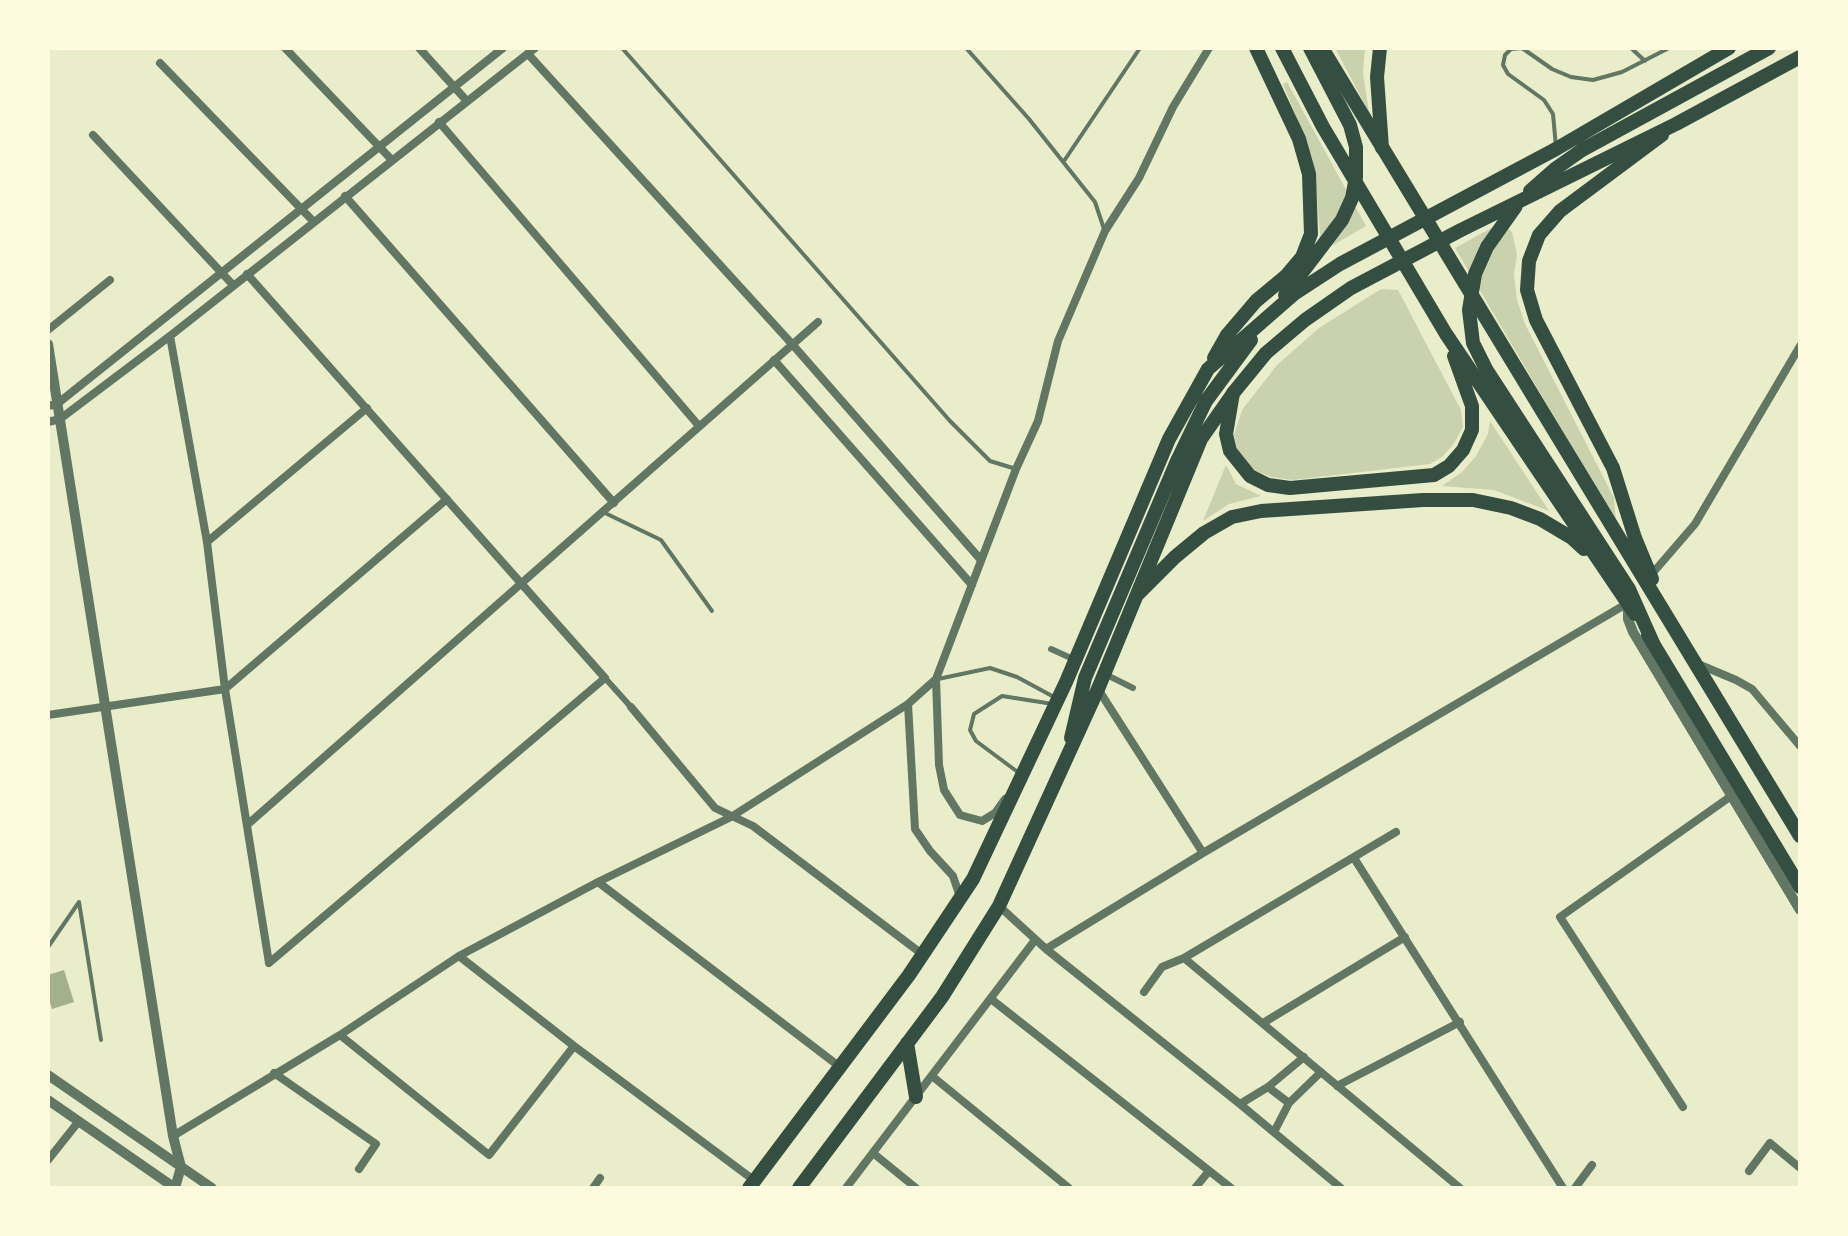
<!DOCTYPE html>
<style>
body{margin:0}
#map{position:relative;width:1848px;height:1236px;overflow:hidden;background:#e9edc9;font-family:Montserrat,sans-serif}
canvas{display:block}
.frame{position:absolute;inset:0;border:50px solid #fefae0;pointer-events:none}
</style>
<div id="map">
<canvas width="1848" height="1236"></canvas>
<div class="frame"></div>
</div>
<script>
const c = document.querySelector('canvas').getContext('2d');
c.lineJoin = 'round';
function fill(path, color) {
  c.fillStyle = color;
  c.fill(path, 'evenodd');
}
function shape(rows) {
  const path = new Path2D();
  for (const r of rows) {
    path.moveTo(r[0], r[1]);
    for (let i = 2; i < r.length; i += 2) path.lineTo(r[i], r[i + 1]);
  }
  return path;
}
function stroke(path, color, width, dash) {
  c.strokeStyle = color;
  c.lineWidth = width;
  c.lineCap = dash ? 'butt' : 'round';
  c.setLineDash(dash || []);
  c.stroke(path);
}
const green = shape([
 [1335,48,1365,48,1363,73,1369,112],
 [1287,82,1366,226,1316,255,1320,235,1315,173,1305,138,1283,84],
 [1495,226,1505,227,1512,232,1517,254,1514,274,1517,300,1525,324,1614,498,1616,522,1455,248],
 [1381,289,1398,290,1461,410,1463,427,1453,445,1442,457,1430,464,1293,480,1271,477,1254,470,1237,449,1234,435,1242,410,1277,365,1319,328],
 [1490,421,1549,511,1494,490,1442,486,1462,472,1476,456,1488,434],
 [1226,465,1236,484,1261,496,1229,504,1203,521]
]);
const water = shape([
 [64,970,74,1002,52,1009,48,996,48,975]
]);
const service = shape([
 [622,48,950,421,990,461,1016,469],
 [966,48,1029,119,1095,202,1104,229],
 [1631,48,1645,61],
 [1556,147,1553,114,1544,100,1508,74,1503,65,1505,55,1511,49,1522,48,1552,69,1571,77,1593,80,1622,72,1669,48],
 [1064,161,1140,48],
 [605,513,661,540,712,611],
 [938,679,990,668,1017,677,1054,697],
 [1019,773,976,741,970,730,974,714,1002,696,1053,704],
 [48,947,79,902,101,1040]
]);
const pedestrian = shape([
 [1051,649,1073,659],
 [1105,674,1133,688],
 [605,678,631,707]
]);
const minor = shape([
 [285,48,391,159],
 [419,48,466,100],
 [528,54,792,344,981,560],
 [160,63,313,221],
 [439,122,699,426],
 [93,135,233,285],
 [345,196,614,503],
 [247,274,605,678,269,963],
 [48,330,110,280],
 [170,336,207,542,225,689,269,963],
 [774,360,972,585],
 [48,406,57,404,503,48],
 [48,422,60,419,170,336,535,48],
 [207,542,367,408],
 [1651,575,1695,524,1800,346],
 [1698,664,1736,680,1752,689,1800,746],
 [1098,689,1203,853],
 [908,704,915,829,930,851,953,876,960,897],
 [631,707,715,808,753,826,922,954],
 [48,715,225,689,447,499],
 [1005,799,995,813,982,821,960,815,944,790,939,765,936,679,1016,469,1038,421,1058,341,1105,231,1139,178,1173,107,1209,48],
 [247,825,818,322],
 [1354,858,1563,1188],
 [598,882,840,1067],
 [999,906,1046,949,1240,1104,1341,1188],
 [1046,949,1203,853,1628,603],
 [459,956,574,1046,755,1181],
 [1184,958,1460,1188],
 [1144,992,1162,967,1184,958,1396,832],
 [991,999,1231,1188],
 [1263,1023,1405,937],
 [340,1035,489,1155,574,1046],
 [274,1073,376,1144,359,1169],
 [932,1076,1069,1188],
 [1337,1086,1460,1022],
 [1268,1087,1289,1103],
 [1240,1104,1268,1087,1304,1057],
 [1683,1107,1560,917,1734,794],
 [1274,1132,1289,1103,1321,1072],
 [173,1136,340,1035,459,956,598,882,731,817,908,704,936,679],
 [873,1153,916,1188],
 [48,1160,79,1121],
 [1749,1171,1770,1143,1800,1168],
 [593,1188,600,1178],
 [846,1188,1035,940],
 [1195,1188,1209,1171],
 [1575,1188,1592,1165]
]);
const tertiary = shape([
 [48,344,173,1136,181,1167,175,1188],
 [1628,605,1628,619,1633,632,1800,910],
 [48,1075,212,1188],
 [48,1100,175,1188]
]);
const primary = shape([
 [1282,48,1323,127,1446,334,1635,614],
 [1322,48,1800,836],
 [1233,393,1226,434,1230,451,1250,476,1268,485,1290,488,1434,475,1449,466,1463,450,1472,430,1472,406,1454,356],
 [1652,579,1635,538,1613,468,1536,320,1527,290,1529,261,1539,235,1560,211,1662,135],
 [1138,594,1175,557,1204,533,1232,517,1261,511,1423,500,1473,500,1511,508,1540,519,1572,538,1584,549],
 [1648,635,1800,887]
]);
const trunk = shape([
 [1380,48,1377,77,1382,148],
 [1530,191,1555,169,1582,150,1769,48],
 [1516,206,1487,247,1475,274,1469,310,1473,343,1486,369,1629,589,1653,643],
 [1285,295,1342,220,1352,198,1356,177,1356,147,1350,125,1310,48],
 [1214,358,1227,335,1256,301,1286,276,1302,257,1311,234,1309,174,1299,139,1256,48],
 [1071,738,1085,678,1177,461,1206,401,1251,340],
 [907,1043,916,1097],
 [749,1188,909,975,973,879,1066,682,1169,439,1208,369,1294,294,1340,264,1556,149,1729,48],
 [799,1188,942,997,999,906,1098,689,1201,439,1234,392,1266,353,1305,320,1351,288,1461,230,1676,124,1800,57]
]);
fill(green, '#cad2ad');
fill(water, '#a3b18a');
stroke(service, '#617663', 4);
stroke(pedestrian, '#617663', 6);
stroke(minor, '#617663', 8);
stroke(tertiary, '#617663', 10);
stroke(primary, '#344e41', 14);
stroke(trunk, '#344e41', 14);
</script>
